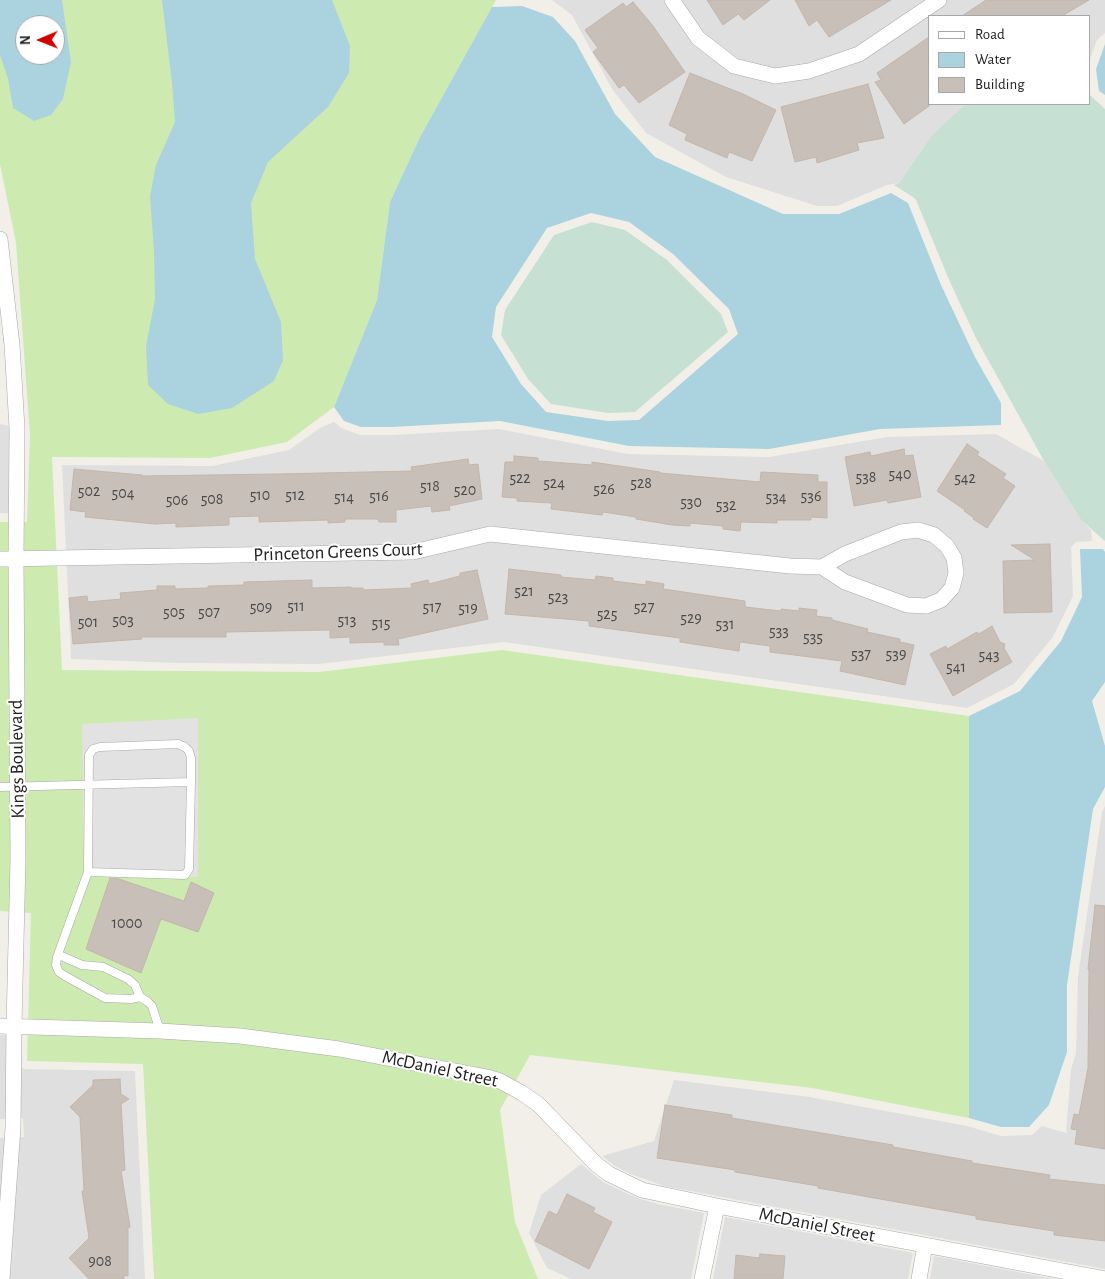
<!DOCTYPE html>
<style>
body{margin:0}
#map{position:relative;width:1105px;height:1279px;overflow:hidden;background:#f2efe9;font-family:"Alegreya Sans",sans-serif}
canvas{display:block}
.legend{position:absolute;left:928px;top:15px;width:162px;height:90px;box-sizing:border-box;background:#fff;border:1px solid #a7a7a7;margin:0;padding:6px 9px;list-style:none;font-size:15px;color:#222}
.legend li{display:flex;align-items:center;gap:10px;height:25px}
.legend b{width:25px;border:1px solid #a7a7a7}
.north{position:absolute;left:15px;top:15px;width:50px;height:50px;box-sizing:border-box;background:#fff;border:1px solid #a7a7a7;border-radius:50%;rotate:269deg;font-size:14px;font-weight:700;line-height:20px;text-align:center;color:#222}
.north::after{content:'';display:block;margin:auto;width:18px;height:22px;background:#d40000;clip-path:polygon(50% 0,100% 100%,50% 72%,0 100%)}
</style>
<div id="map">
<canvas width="1105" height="1279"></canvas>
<ul class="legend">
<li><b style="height:6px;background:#fff"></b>Road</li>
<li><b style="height:14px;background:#aad3df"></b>Water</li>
<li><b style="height:14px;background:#c7bfb8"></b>Building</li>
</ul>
<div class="north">N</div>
</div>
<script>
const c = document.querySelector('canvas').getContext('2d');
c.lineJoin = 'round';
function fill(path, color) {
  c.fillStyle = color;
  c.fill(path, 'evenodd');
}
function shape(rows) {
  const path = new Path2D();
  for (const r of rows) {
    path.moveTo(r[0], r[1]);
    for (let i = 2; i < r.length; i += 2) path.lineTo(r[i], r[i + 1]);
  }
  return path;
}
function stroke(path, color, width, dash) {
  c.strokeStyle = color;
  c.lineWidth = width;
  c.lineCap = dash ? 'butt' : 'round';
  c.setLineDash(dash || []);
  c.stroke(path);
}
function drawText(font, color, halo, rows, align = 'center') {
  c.font = font + ' "Alegreya Sans",sans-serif';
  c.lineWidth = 4;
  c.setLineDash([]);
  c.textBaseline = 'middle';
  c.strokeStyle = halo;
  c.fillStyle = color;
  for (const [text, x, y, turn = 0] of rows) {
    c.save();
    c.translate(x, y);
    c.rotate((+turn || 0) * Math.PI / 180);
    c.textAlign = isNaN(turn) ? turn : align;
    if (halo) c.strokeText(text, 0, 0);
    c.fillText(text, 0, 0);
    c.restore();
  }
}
const residential = shape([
 [552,0,1105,0,1105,33,1097,40,1089,62,1089,16,929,16,929,104,972,104,963,106,932,135,899,183,887,185,837,206,817,206,726,177,646,133,612,89,572,15],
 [334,422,341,428,360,435,392,435,499,429,628,454,769,457,887,437,996,434,1044,461,1081,520,1091,530,1092,541,1076,542,1071,547,1073,596,1053,637,1014,684,967,708,504,642,319,664,177,663,71,659,62,465,212,466,289,450,320,428],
 [0,424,20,428,18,514,0,513],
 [1105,806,1105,1269,664,1186,631,1174,615,1166,602,1156,654,1141,674,1080,810,1097,967,1126,1001,1136,1032,1135,1042,1126,1066,1133,1071,1069,1076,1053,1078,976,1102,812],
 [0,1035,18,1036,18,1064,24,1069,135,1071,145,1279,0,1279,0,1138,24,1137,23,1118,0,1119],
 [581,1164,603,1182,637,1198,658,1204,704,1213,691,1279,571,1279,547,1268,529,1233,541,1195],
 [725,1217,913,1253,908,1279,713,1279],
 [934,1256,1054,1279,930,1279]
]);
const grass = shape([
 [0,0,496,0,420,137,390,202,377,300,334,407,287,442,210,458,52,457,62,670,319,672,502,650,969,716,969,1118,812,1088,530,1055,500,1110,515,1222,538,1279,154,1279,143,1064,27,1061,31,913,0,911,0,522,27,522,30,435,16,243,0,164],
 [25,25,55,25,55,55,25,55]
]);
const wetland = shape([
 [1089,94,1105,109,1105,541,1081,520,1044,461,977,340,950,282,916,200,913,197,894,185,899,183,932,135,963,106,972,104,1089,104],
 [592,222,625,230,667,260,721,314,728,332,635,412,608,413,551,404,528,379,501,335,505,310,554,235]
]);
const parking = shape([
 [198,718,198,877,84,875,82,724]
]);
const water = shape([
 [0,0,62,0,71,62,63,99,51,115,34,121,13,108,8,79,0,55],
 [25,25,55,25,55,55,25,55],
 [162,0,332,0,350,46,349,73,328,107,268,162,251,203,255,259,281,322,283,360,274,381,232,408,198,414,168,404,148,385,146,346,155,299,154,252,150,196,156,165,175,122,172,83],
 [522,6,553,17,575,41,615,114,655,157,783,214,839,214,891,193,908,203,941,285,975,357,1001,403,1001,425,880,429,769,449,629,446,500,421,392,427,361,427,344,421,334,407,377,300,390,202,420,137,492,7],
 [591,213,629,222,673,254,729,309,738,334,639,420,608,421,546,412,521,384,492,337,496,307,547,228],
 [1105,44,1105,95,1099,91,1096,69],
 [1080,549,1103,549,1105,552,1105,682,1092,701,1105,746,1105,787,1093,809,1067,985,1067,1052,1049,1105,1029,1127,1001,1127,969,1118,969,716,1020,691,1061,641,1082,597]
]);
const building = shape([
 [707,0,770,0,744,20,738,14,723,25,707,0],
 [795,0,891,0,829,37,817,20,809,26,795,0],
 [986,0,1089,0,1062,16,962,16,986,0],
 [633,2,653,26,685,72,639,103,624,85,619,88,593,52,598,48,585,30,623,3,626,7,633,2],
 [929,37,929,106,904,124,875,82,881,80,877,73,929,37],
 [690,73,743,94,776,110,752,161,729,152,727,158,685,140,687,134,669,125,690,73],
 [868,84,884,138,857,143,859,150,817,163,816,157,795,162,781,107,868,84],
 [967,444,979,452,977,455,1006,474,1003,478,1015,486,987,528,973,519,974,518,964,511,965,510,937,491,967,444],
 [904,449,905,456,913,455,921,497,888,503,887,500,854,506,845,457,870,452,871,456,904,449],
 [514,456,538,458,538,461,592,465,592,462,660,472,660,473,760,482,761,472,818,475,818,482,827,482,827,518,811,517,811,520,777,520,777,523,741,522,740,531,723,529,723,526,690,523,690,526,672,525,636,519,636,517,603,512,602,515,551,509,552,503,517,501,517,498,502,497,505,462,514,462,514,456],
 [468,459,469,465,478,464,482,499,449,506,450,510,432,512,431,506,396,510,396,522,379,522,378,519,345,519,345,522,328,523,328,520,259,522,259,516,229,517,229,525,176,527,176,523,155,524,85,517,86,512,70,510,74,469,142,475,142,476,277,474,412,471,411,467,468,459],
 [1050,544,1052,612,1004,613,1003,561,1035,560,1011,545,1050,544],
 [509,569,561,575,561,577,595,580,596,576,613,578,613,581,646,585,646,581,664,584,663,589,745,601,745,607,781,611,781,609,799,611,799,608,817,610,816,616,832,618,832,620,868,629,867,632,900,639,900,642,914,645,905,685,840,671,842,661,770,652,770,646,740,642,739,651,680,642,680,638,589,626,589,621,505,614,509,569],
 [477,570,488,619,398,639,399,645,384,645,384,642,350,643,350,637,330,638,330,630,226,632,226,637,141,637,142,639,73,644,69,598,87,596,88,602,121,599,120,593,157,590,157,586,175,586,175,589,208,588,208,586,244,585,244,582,312,580,312,588,351,587,351,588,363,588,363,590,412,588,411,584,428,580,429,584,460,576,460,573,477,570],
 [992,626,1000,642,1005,644,1004,648,1012,662,953,696,930,654,946,646,947,649,977,632,979,634,992,626],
 [110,878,119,879,184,901,191,882,214,893,198,932,161,919,141,973,86,949,110,878],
 [1095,905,1105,906,1105,1149,1075,1144,1077,1130,1071,1129,1074,1114,1079,1115,1088,1068,1089,969,1088,969,1095,905],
 [120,1079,121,1094,129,1099,121,1104,125,1170,121,1171,130,1227,128,1228,128,1276,124,1275,124,1279,89,1279,69,1258,89,1238,82,1191,84,1191,80,1117,70,1107,93,1085,93,1080,120,1079],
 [665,1105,732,1115,732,1118,893,1145,893,1147,972,1161,972,1163,1050,1175,1049,1179,1105,1185,1105,1241,1054,1235,1054,1231,976,1219,976,1216,818,1188,818,1186,735,1172,735,1170,657,1158,665,1105],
 [567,1194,595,1208,593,1212,612,1222,589,1269,535,1241,549,1211,557,1215,567,1194],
 [760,1254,785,1256,783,1279,734,1279,736,1255,759,1258,760,1254]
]);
const lane = shape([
 [0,787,191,782,189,869,185,875,88,872],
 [59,955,82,965,103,967,128,979,135,985,140,997,131,999,105,998,65,976,59,972,56,965,57,957,88,872,89,755,93,749,100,747,178,744,185,747,189,751,191,758,191,782],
 [140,997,148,1002,152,1006,160,1031]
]);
const street = shape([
 [672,0,698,38,734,66,775,76,809,71,859,54,939,0],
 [0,239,12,345,17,428,16,558,18,859,14,1026,13,1128,2,1279],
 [0,559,413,552,490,534,790,566,822,567,845,554,901,532,918,530,934,535,947,546,954,558,956,573,952,588,941,600,926,606,907,605,845,582,822,567],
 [0,1026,160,1031,240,1036,339,1049,487,1077,500,1081,522,1093,538,1104,596,1164,609,1174,642,1190,717,1206,1105,1279],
 [702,1279,717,1206],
 [919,1279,925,1245]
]);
const numberNames = [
 ["540",900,474],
 ["538",866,477],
 ["522",520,478],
 ["542",965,478],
 ["524",554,483],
 ["528",641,483],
 ["518",430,486],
 ["526",604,489],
 ["520",465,490],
 ["502",89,491],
 ["504",123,493],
 ["510",260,495],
 ["512",295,495],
 ["516",379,496],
 ["536",811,496],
 ["514",344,497],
 ["534",776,497],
 ["508",212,499],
 ["506",177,500],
 ["530",691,502],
 ["532",726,505],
 ["521",524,591],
 ["523",558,597],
 ["511",296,606],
 ["509",261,607],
 ["517",432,607],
 ["527",644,607],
 ["519",468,608],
 ["505",174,612],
 ["507",209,612],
 ["525",607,614],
 ["529",691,618],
 ["503",123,620],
 ["513",347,620],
 ["501",88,622],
 ["515",381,623],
 ["531",725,624],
 ["533",779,631],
 ["535",813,637],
 ["537",861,654],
 ["539",896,654],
 ["543",989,655],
 ["541",956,667],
 ["1000",127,923],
 ["908",100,1261]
];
const streetNames = [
 ["Princeton Greens Court",338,552,-2],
 ["Kings Boulevard",17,759,-91],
 ["McDaniel Street",440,1069,12],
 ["McDaniel Street",817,1225,11]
];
fill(residential, '#e0dfdf');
fill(grass, '#cdebb0');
fill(wetland, '#c6e0d4');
fill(parking, '#e2e2e2');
fill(water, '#aad3df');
fill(building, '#c7bfb8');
stroke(building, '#c4b6ab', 1);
stroke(lane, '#a9a9a9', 9);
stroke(street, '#a9a9a9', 16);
stroke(lane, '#fff', 8);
stroke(street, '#fff', 15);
drawText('16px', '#4b4948', null, numberNames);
drawText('19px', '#222', '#fff', streetNames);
</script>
